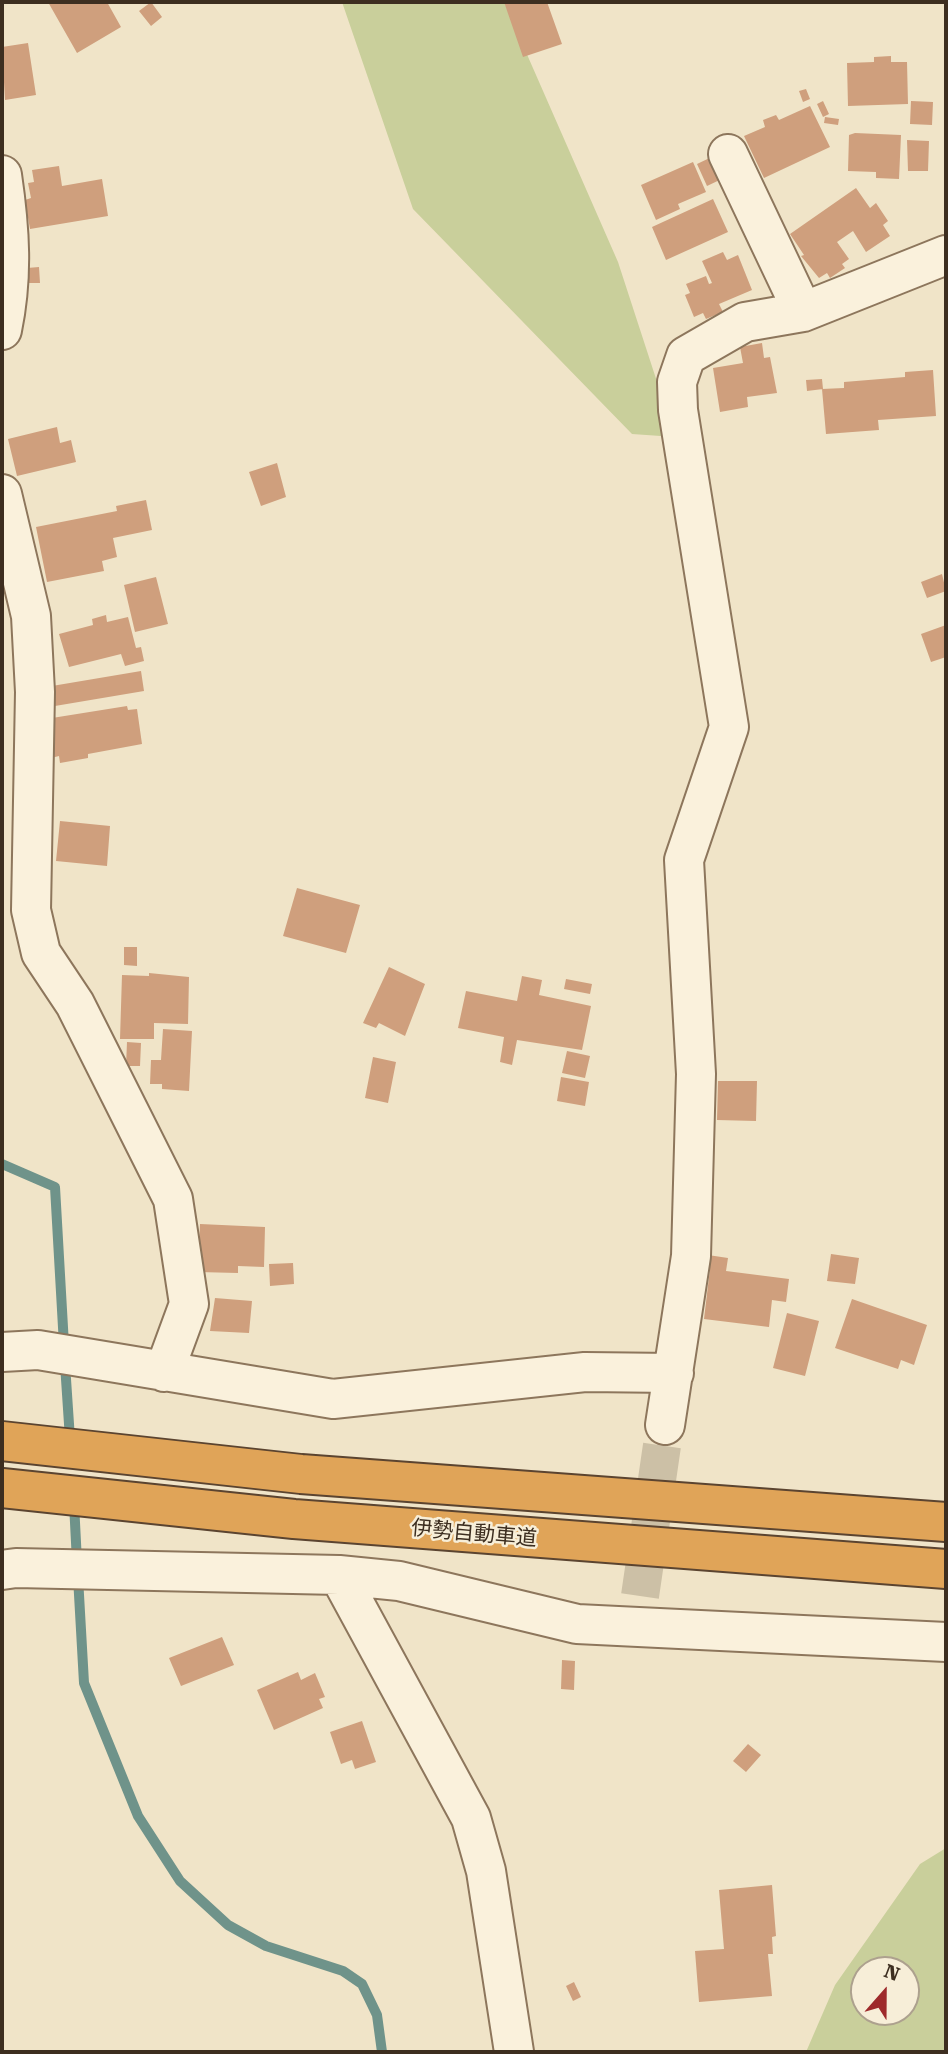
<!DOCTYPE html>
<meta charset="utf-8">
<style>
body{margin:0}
#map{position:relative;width:948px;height:2054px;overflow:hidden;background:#f0e4c8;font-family:"Roboto Serif",serif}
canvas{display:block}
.frame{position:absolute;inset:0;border:4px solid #3d2e20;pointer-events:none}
.north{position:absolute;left:850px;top:1956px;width:70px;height:70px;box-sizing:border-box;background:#f7eed8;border:2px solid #ada18e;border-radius:50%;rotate:21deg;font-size:19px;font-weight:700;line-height:28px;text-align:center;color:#3d2e20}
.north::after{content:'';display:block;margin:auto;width:24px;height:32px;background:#9e2a2b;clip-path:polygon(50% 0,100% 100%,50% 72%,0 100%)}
</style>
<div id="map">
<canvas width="948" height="2054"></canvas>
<div class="frame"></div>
<div class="north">N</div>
</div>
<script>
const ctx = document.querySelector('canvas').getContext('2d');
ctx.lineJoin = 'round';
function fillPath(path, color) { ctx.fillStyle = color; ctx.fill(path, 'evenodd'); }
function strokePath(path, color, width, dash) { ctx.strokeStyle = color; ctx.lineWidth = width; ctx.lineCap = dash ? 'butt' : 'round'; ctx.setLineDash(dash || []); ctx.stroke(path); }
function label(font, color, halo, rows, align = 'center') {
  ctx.font = font + ' "Roboto Serif","Noto Sans JP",serif'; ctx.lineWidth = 5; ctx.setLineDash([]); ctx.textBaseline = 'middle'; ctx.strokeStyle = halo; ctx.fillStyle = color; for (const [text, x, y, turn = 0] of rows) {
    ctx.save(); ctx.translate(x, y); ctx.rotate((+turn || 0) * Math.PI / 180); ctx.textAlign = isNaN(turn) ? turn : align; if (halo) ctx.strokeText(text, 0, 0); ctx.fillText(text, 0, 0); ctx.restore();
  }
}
const green = new Path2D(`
 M342 2H504L618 262 675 437 632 434 413 209Z
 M946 1848V2052H806L835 1985 920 1864ZM864 1970H906V2012H864Z`);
const stream = new Path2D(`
 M2 1164 55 1187 64 1345
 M65 1364 70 1439
 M74 1503 77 1562
 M78 1577 84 1683 138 1816 180 1881 228 1925 266 1946 343 1971 362 1984 377 2015 382 2052`);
const building = new Path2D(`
 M48 2H95L97 4 107 2 121 27 77 53Z
 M151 2 162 17 151 26 139 11Z
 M504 2H547L562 44 523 57Z
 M28 43 36 95 5 100 2 47Z
 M891 56V62H907L908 104 848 106 847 63 874 62V57Z
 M806 89 810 99 803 102 799 91Z
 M823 101 829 114 823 117 817 104Z
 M911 101 933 102 932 125 910 124Z
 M810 106 830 147 764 178 744 136 765 127 763 120 776 115 779 120Z
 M825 117 839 119 838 125 824 123Z
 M855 133 901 135 899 179 876 178V172L848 171 849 135Z
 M907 140 929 141 928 171H908Z
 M718 154 728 176 707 186 697 164Z
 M693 162 706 192 678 204 680 209 656 220 641 185Z
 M59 166 62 186 102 179 108 216 30 229 25 200 31 198 28 183 34 182 32 170Z
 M856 188 870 208 876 203 888 221 883 225 890 236 866 252 853 231 837 242 849 259 842 264 845 268 830 278 827 273 819 278 801 256 804 255 790 234Z
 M713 199 728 232 666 260 652 227Z
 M723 252 727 260 738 255 752 290 719 304 723 312 706 319 703 313 694 317 685 295 690 293 686 284 706 276 709 284 712 283 702 261Z
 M39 267 40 283H27V268Z
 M762 343 764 358 770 357 777 393 747 397 748 407 720 412 713 368 743 363 740 347Z
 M933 370 936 416 878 420 879 430 826 434 822 389 844 388V382L905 377V372Z
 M822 379 823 389 807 391 806 380Z
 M57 427 60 443 71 440 76 462 17 476 8 439Z
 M277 463 286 497 261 506 249 472Z
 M146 500 152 530 113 538 117 557 102 561 104 571 47 582 36 527 117 511 116 506Z
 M942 574 946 591 927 598 921 582Z
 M156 577 168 624 135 632 124 585Z
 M106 615 107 622 128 617 136 648 141 647 144 661 125 666 121 654 69 667 59 634 93 625 92 619Z
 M946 625V657L931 662 921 634Z
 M141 671 144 691 49 707 46 687Z
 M127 706 128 710 137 709 142 744 88 754V758L60 763 59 756 51 758 52 718Z
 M60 821 110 826 107 866 56 861Z
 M297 888 360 905 346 953 283 936Z
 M124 947H137V966L124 965Z
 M389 967 425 984 405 1036 379 1023 376 1028 363 1023Z
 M149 973 189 977 188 1024 154 1023V1039H120L122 975 149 976Z
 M522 976 542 980 539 995 591 1006 582 1050 517 1040 512 1065 500 1062 504 1037 458 1028 466 991 517 1001Z
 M566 979 592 984 590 994 564 989Z
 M163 1029 192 1031 189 1091 162 1089V1084H150L151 1060H161Z
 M127 1042 141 1043 140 1066H126Z
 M567 1051 590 1056 585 1078 562 1073Z
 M373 1057 396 1062 388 1103 365 1098Z
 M561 1077 589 1082 585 1106 557 1101Z
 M718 1081H757L756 1121 717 1120Z
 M200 1224 265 1227 264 1267 238 1266V1273L198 1272Z
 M831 1254 859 1258 855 1284 827 1281Z
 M708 1255 728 1258 726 1271 789 1279 786 1302 772 1300 769 1327 704 1319 710 1269 707 1268Z
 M293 1263 294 1284 270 1286 269 1264Z
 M215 1298 252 1301 249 1333 210 1331Z
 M852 1299 927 1325 914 1365 901 1360 898 1369 835 1348Z
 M787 1313 819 1321 805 1376 773 1368Z
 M222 1637 234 1665 181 1686 169 1658Z
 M562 1660 575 1661 574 1690 561 1689Z
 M298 1672 301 1680 315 1673 325 1697 319 1699 323 1708 274 1730 257 1690Z
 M362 1721 376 1762 355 1769 352 1760 341 1764 330 1732Z
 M748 1744 761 1755 746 1772 733 1761Z
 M772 1885 776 1936 772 1937 773 1954H768L772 1996 699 2002 695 1951 724 1949 719 1890Z
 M574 1982 581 1997 573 2001 566 1986Z`);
const minorTunnel = new Path2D(`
 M640 1596 665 1425`);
const minor = new Path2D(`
 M728 154 803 312
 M2 175C10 229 13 277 2 330
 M2 494 31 616 35 692 31 910 41 953 75 1004 173 1199 189 1304 164 1372
 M2 1352 38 1350 333 1399 585 1372 674 1373
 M665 1425 691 1256 696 1074 684 860 729 727 678 410 677 382 686 356 745 322 803 312 946 255
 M2 1570 16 1568 339 1575 399 1581 577 1624 946 1642
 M339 1575 471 1818 486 1871 514 2052`);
const highway = new Path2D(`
 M2 1441 301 1474 946 1522
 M2 1488 294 1519 946 1569`);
const streetNames = [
 ["伊勢自動車道",474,1534,5]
];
fillPath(green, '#c9cf9b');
strokePath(stream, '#6f938a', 10);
fillPath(building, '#cf9f7d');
strokePath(minorTunnel, '#ccc0a6', 38, [38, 19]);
strokePath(minor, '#8d765c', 42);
strokePath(highway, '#5b4430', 42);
strokePath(minor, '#faf1dc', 38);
strokePath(highway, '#e0a458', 38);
label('21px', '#3d2e20', '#f7eed8', streetNames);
</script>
